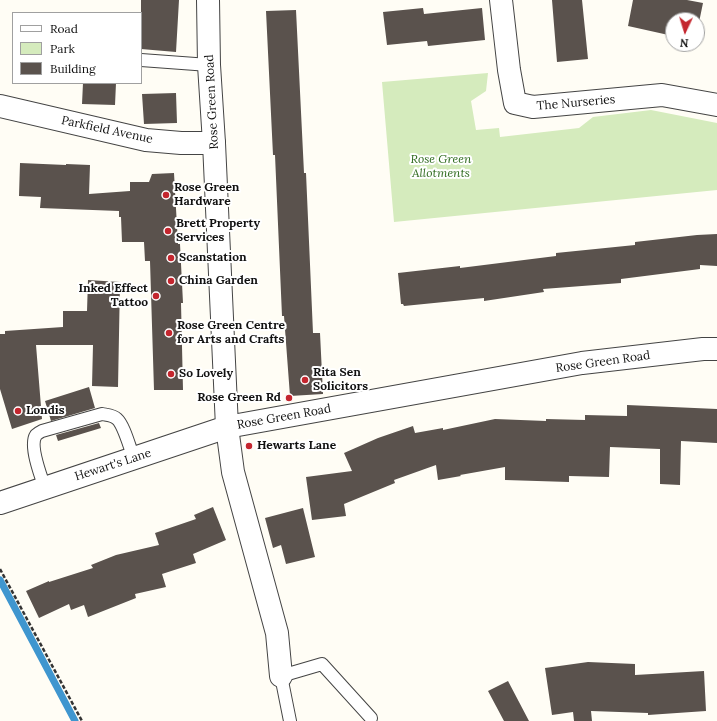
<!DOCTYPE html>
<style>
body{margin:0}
#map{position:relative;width:717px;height:721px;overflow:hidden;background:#fffdf5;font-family:Lora,serif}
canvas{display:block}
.legend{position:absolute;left:12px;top:12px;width:130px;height:72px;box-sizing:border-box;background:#fff;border:1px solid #a0a0a0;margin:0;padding:5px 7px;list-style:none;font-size:12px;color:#111}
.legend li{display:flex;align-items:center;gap:8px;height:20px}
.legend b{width:20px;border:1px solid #a0a0a0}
.north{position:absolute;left:665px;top:12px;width:40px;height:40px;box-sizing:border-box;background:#fff;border:1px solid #a0a0a0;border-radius:50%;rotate:184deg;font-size:11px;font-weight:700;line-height:16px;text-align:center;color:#111}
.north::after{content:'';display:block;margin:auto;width:14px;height:18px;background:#c4262e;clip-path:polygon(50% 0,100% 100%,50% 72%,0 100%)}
</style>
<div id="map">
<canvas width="717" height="721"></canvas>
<ul class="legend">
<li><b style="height:5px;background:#fff"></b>Road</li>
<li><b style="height:11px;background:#d5ebbd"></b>Park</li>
<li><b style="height:11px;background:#5a524d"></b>Building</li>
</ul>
<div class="north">N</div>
</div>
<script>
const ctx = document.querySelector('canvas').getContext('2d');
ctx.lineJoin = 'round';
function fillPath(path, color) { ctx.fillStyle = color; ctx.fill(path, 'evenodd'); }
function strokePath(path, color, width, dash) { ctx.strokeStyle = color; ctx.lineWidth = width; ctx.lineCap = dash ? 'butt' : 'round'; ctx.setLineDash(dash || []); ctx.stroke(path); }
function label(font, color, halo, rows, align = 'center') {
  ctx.font = font + ' Lora,serif'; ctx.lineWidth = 4; ctx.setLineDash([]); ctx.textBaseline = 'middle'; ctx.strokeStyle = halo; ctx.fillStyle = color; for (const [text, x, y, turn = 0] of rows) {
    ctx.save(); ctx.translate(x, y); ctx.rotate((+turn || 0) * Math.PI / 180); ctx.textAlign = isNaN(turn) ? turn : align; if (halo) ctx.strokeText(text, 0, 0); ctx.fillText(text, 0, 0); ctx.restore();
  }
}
const green = new Path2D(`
 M488 73 486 91 471 101 476 130 499 128 500 137 579 128 593 117 651 110 717 123V190L394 222 382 82Z`);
const stream = new Path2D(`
 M0 580 75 721`);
const building = new Path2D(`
 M141 0H179L176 52 141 49Z
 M552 0H582L588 59 557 62Z
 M633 0H687L703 3 697 32V20H673V36L628 26Z
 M423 8 424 14 482 8 485 40 428 46 427 41 387 45 383 12Z
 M296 10 304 173H306L313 333H320L323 394 290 396 284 316H282L275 155H273L266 11Z
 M83 83H116L115 105 82 104Z
 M176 93 177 123 144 124 142 94Z
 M20 163 66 165V164L90 165 89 194 130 191V182H149L152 174 174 173 178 244H180L183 303H181L183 390H154L150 261H145L144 242H122L121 217H119V211L40 208 41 197 19 196Z
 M717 234V266L700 265V269L621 279V283L543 289 544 292 484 301V298L404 306 403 304H401L398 273 460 266V268L556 256V253L635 245V242L697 235Z
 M88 280 120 282 118 387 92 386 93 345H36L42 419 12 429 0 389V334H5V331L63 327V311H87Z
 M89 387 95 408 51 421 45 401Z
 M627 405 717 409V443L681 441 680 485 660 484V449L610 447 609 477 569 476V482L505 480V467L460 475 461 476 438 480 436 465 394 480 395 483 344 504 346 516 312 520 306 477 352 471 344 453 378 438 413 426 415 433 443 428V430L495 419 546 421V419L585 420V415L627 416Z
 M99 423 101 428 58 441 56 435Z
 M213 507 226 540 193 554 196 563 162 574 166 587 135 594 136 598 88 617 84 605 71 610 69 604 39 618 26 591 49 581V582L93 568 91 565 116 555 159 545 155 533 196 519 194 515Z
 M303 508 315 557 286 564 281 545 273 548 265 518Z
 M588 662 635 664V675L704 671 706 711 648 715V713L591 711 592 721H574L573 712 552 715 545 668Z
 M508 681 529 721H504L488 691Z`);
const path = new Path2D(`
 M0 569 82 721`);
const service = new Path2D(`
 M141 60 209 65
 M45 488C41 477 29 445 36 435 38 433 40 432 42 431L102 414C107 415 113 415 117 419 124 425 130 449 134 458
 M290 721 281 676 322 664 371 718`);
const minor = new Path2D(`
 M501 0 509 70 515 103 533 107 662 95 717 105
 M0 106 146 140 181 143H214
 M227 427 233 472 277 633 281 676`);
const tertiary = new Path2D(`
 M208 0 209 65 214 143 227 427
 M0 503 227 427 582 363 703 349H717`);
const markers = [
 [166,195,4,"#c4262e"],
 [168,231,4,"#c4262e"],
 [171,258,4,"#c4262e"],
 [171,281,4,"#c4262e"],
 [156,296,4,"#c4262e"],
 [169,333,4,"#c4262e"],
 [171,374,4,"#c4262e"],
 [305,380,4,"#c4262e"],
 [289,398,4,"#c4262e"],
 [18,411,4,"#c4262e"],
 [249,446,4,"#c4262e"]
];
const streetNames = [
 ["Rose Green Road",212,102,-93],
 ["The Nurseries",576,103,-5],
 ["Parkfield Avenue",107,130,12],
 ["Rose Green Road",603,362,-8],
 ["Rose Green Road",284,417,-10],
 ["Hewart's Lane",113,465,-18]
];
const parkNames = [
 ["Rose Green",441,160],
 ["Allotments",441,174]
];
const poiNames = [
 ["Rose Green",174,188],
 ["Hardware",174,202],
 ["Brett Property",176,224],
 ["Services",176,238],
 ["Scanstation",179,258],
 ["China Garden",179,281],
 ["Inked Effect",148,289,"right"],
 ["Tattoo",148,303,"right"],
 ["Rose Green Centre",177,326],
 ["for Arts and Crafts",177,340],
 ["Rita Sen",313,373],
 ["Solicitors",313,387],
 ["So Lovely",179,374],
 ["Rose Green Rd",281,398,"right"],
 ["Londis",26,411],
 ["Hewarts Lane",257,446]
];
fillPath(green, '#d5ebbd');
strokePath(stream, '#3f96cf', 7);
fillPath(building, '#5a524d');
strokePath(service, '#444', 14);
strokePath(minor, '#444', 24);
strokePath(tertiary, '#444', 24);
strokePath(path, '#333', 2.5, [4, 2]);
strokePath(service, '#fff', 12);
strokePath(minor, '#fff', 22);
strokePath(tertiary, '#fff', 22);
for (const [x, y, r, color] of markers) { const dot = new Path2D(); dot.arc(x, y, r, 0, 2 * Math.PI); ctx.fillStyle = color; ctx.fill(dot); strokePath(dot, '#fff', 1.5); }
label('12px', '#111', '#fff', streetNames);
label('italic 12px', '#2f6b1f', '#fff', parkNames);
label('bold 12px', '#111', '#fff', poiNames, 'left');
</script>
